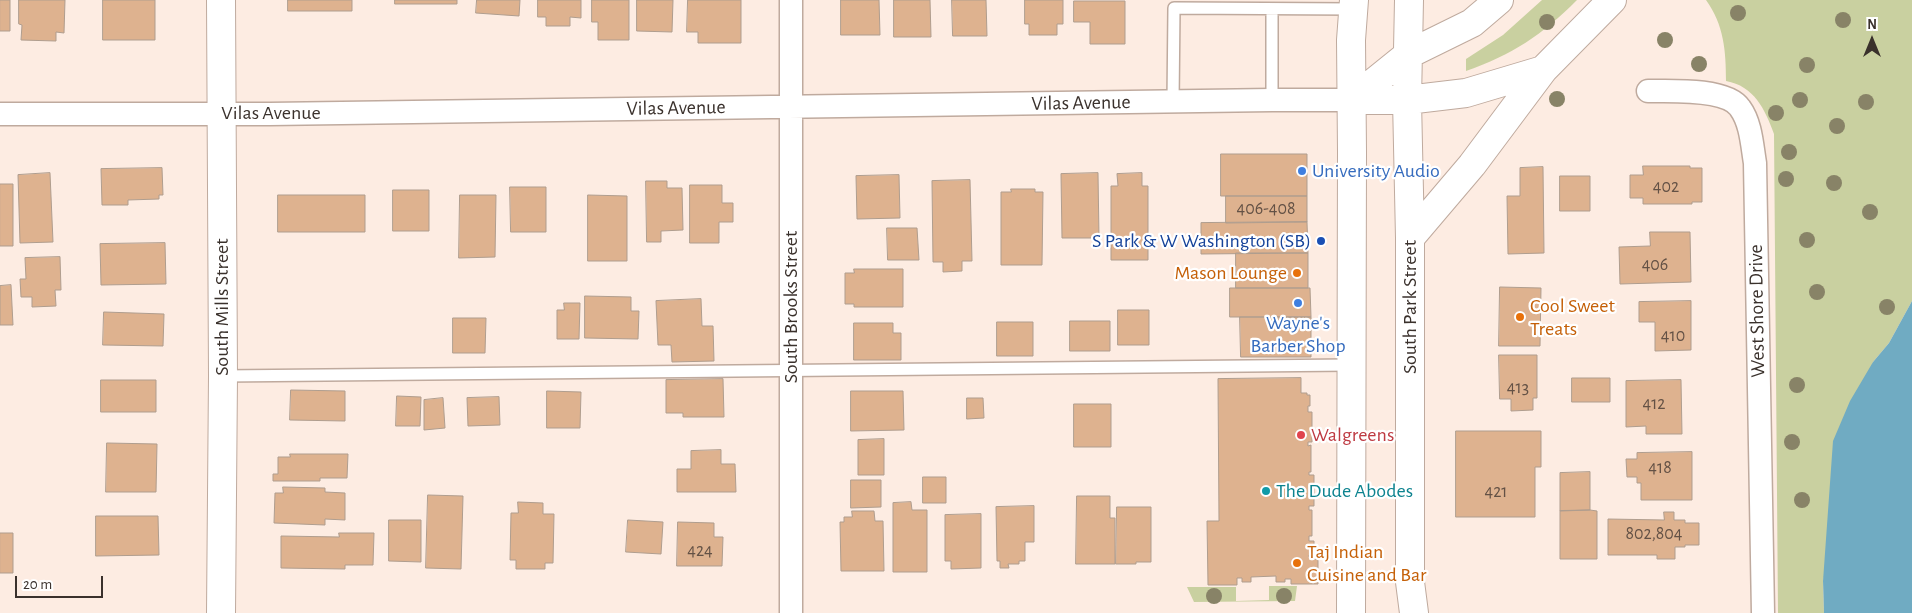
<!DOCTYPE html>
<style>
body{margin:0}
#map{position:relative;width:1912px;height:613px;overflow:hidden;background:#fdece2;font-family:"Alegreya Sans",sans-serif}
canvas{display:block}
.north{position:absolute;left:1847px;top:15px;width:50px;height:50px;-webkit-text-stroke:4px #fff;paint-order:stroke;rotate:0deg;font-size:14px;font-weight:700;line-height:20px;text-align:center;color:#3a312c}
.north::after{content:'';display:block;margin:auto;width:18px;height:22px;background:#3a312c;clip-path:polygon(50% 0,100% 100%,50% 72%,0 100%)}
.scale{position:absolute;left:15px;top:576px;width:88px;height:22px;box-sizing:border-box;border:2px solid #3a312c;border-top:0;padding-left:6px;font-size:15px;line-height:18px;white-space:nowrap;color:#3a312c;-webkit-text-stroke:4px #fff;paint-order:stroke}
</style>
<div id="map">
<canvas width="1912" height="613"></canvas>
<div class="north">N</div>
<div class="scale">20 m</div>
</div>
<script>
const ctx = document.querySelector('canvas').getContext('2d');
ctx.lineJoin = 'round';
function fillPath(path, color) { ctx.fillStyle = color; ctx.fill(path, 'evenodd'); }
function strokePath(path, color, width, dash) { ctx.strokeStyle = color; ctx.lineWidth = width; ctx.lineCap = dash ? 'butt' : 'round'; ctx.setLineDash(dash || []); ctx.stroke(path); }
function label(font, color, halo, rows, align = 'center') {
  ctx.font = font + ' "Alegreya Sans",sans-serif'; ctx.lineWidth = 4.5; ctx.setLineDash([]); ctx.textBaseline = 'middle'; ctx.strokeStyle = halo; ctx.fillStyle = color; for (const [text, x, y, turn = 0] of rows) {
    ctx.save(); ctx.translate(x, y); ctx.rotate((+turn || 0) * Math.PI / 180); ctx.textAlign = isNaN(turn) ? turn : align; if (halo) ctx.strokeText(text, 0, 0); ctx.fillText(text, 0, 0); ctx.restore();
  }
}
const green = new Path2D(`
 M1542 0H1577C1542 35 1512 55 1466 71V59L1503 35Z
 M1706 0H1912V301L1889 343 1873 362 1823 581 1824 613H1778L1774 134C1765 109 1754 86 1726 81 1726 51 1724 25 1706 0Z
 M1269 586H1297L1295 601 1194 602 1187 587H1236V601L1269 600Z`);
const water = new Path2D(`
 M1912 301V613H1824L1823 581 1833 441 1850 401 1873 362 1889 343Z`);
const building = new Path2D(`
 M0 0H10V31H0Z
 M19 0H65L64 33 56 32V41L21 40 22 25 19 24Z
 M103 0H155V40H103Z
 M288 0H352V11H288Z
 M395 0H457V4H395Z
 M477 0H520L519 16 476 13Z
 M538 0H581V18L570 17V26H546V17H538Z
 M592 0H629V40H598V22H592Z
 M637 0H673L672 32 637 31Z
 M688 0H741V43H698V32H687Z
 M841 0H879L880 35H841Z
 M894 0H930L931 37H894Z
 M952 0H986L987 36H953Z
 M1025 0H1063V24H1057V35H1029V24H1025Z
 M1074 1H1125V44H1090V22H1074Z
 M1221 154H1307V196H1221Z
 M1643 166H1690V168H1702V202H1692V204H1643V198H1630V175H1643Z
 M1543 167 1544 253 1508 254 1507 196H1520V168Z
 M162 168 163 195H159V199L128 200V205H102L101 169Z
 M50 173 53 242 20 243 18 175Z
 M1098 173 1099 238H1062L1061 174Z
 M1142 173V186H1148V260H1111V186H1118L1117 174Z
 M899 175 900 218 857 219 856 176Z
 M1560 176H1590V211H1560Z
 M970 180 972 261H962V271L943 272V262H933L932 181Z
 M646 181H667V188H682L683 230 661 231V242H647Z
 M0 184H13V246H0Z
 M690 185H722V203H733V222H719V243H690Z
 M510 187H546V232H511Z
 M1011 189H1035V192H1043L1042 265H1001V192H1011Z
 M393 190H429V231H393Z
 M278 195H365V232H278Z
 M460 195H496L495 257 459 258Z
 M588 195 627 196V261H588Z
 M1226 196H1307V222L1226 223Z
 M1307 222 1308 253 1201 254V223Z
 M887 228H917L919 260H888Z
 M1650 232H1690L1691 282 1620 284 1619 247 1650 246Z
 M165 243 166 284 101 285 100 244Z
 M1236 253H1308V288H1236Z
 M60 257 61 290H55L56 306 32 307V297H21L20 279H26L25 258Z
 M854 269H903V307H854V304H845V273H854Z
 M11 285 13 325H0V286Z
 M1500 287 1541 288 1540 346H1499Z
 M1230 288H1310L1311 317H1230Z
 M585 296 631 297V311H639L638 339 585 338Z
 M701 299 702 326H713L714 361 672 362 671 345H658L656 301Z
 M1691 301V350L1655 351V322H1639V302Z
 M564 303H580L579 339H557V310H564Z
 M1118 310H1149V345H1118Z
 M104 312 164 314 163 346 103 345Z
 M1240 317H1311V357H1241Z
 M453 318H486L485 353H453Z
 M1070 321H1110V351H1070Z
 M997 322H1033V356H997Z
 M854 323H893V333H901V360H854Z
 M1499 355H1537V398H1533V410L1511 411V399H1500Z
 M1301 378V393H1307V395H1310V406H1308V412H1312V442H1308V446L1311 445V472H1309V475H1314V506H1309V510H1312V536H1309V541H1314V555H1309V557H1312V559H1318V584H1291V579H1285V582H1276V576L1251 577V582H1242V578H1237V585H1208L1207 521H1219L1218 379Z
 M1572 378H1610V402H1572Z
 M723 379 724 417H683V413H666V380Z
 M101 380H156V412H101Z
 M1681 380 1682 434H1646V426L1626 427V381Z
 M291 390 345 391V421L290 420Z
 M547 391 581 392 580 428H547Z
 M851 391H903L904 430 851 431Z
 M397 396 421 397 420 426H396Z
 M499 397 500 425 468 426 467 398Z
 M443 398 445 428 424 430V400Z
 M967 398H983L984 418 967 419Z
 M1074 404H1111V447H1074Z
 M1456 431H1541V467H1535V517H1456Z
 M884 439V475H858V440Z
 M107 443 157 444 156 492H106Z
 M721 450V464H735L736 492H677V469H691V451Z
 M1692 452V500H1641V483H1637V477H1627L1626 459H1637V453Z
 M290 454H348L347 478H320V481H273V474H278V457H290Z
 M1590 472V510L1560 511V473Z
 M923 477H946V503H923Z
 M851 480H881V507L851 508Z
 M283 487 325 488V492L345 493V520L325 519V525L274 523 275 493H283Z
 M428 495 463 496 461 569 426 568Z
 M1077 496H1110V518H1115V564H1076Z
 M518 502 543 503V514H554L553 563H545V569H516V560H510L511 513H518Z
 M911 502 912 510H927V572H893V503Z
 M1034 506V542H1025V561H1019V564H1008L1009 568H1000V561H997L996 507Z
 M1117 507H1151V562H1136V564H1116Z
 M1590 510 1597 511V559H1560V511Z
 M852 511H874L875 521H883L884 571H841L840 522H844V517H852Z
 M1664 512H1674V520H1685V523H1699V545H1685V547H1675V559H1657V555H1608V519L1664 520Z
 M981 514V568L951 569V561H945V515Z
 M96 516H158L159 555 96 556Z
 M389 520H421V562L389 561Z
 M628 520 663 522 661 554 626 552Z
 M678 522 714 523V537H723L722 566H677Z
 M0 533H13V573H0Z
 M339 533H374L373 565H345V569L281 568V536L339 537Z`);
const service = new Path2D(`
 M1272 9V100
 M1173 102 1174 8 1354 9
 M223 376 1350 365`);
const minor = new Path2D(`
 M1648 91C1670 91 1727 88 1740 108 1751 123 1752 145 1755 163L1763 613
 M0 114H270L1272 100H1352
 M791 613V0`);
const tertiary = new Path2D(`
 M221 613 223 376 221 0`);
const primary = new Path2D(`
 M1409 0 1407 100 1410 238V582L1414 613
 M1352 100H1407L1466 93 1543 70
 M1352 100 1409 54 1472 23 1499 0
 M1410 238 1472 165 1543 70 1612 0
 M1351 613 1352 152 1351 40 1354 0`);
const trees = [
 [1738,13],
 [1843,20],
 [1547,22],
 [1665,40],
 [1699,64],
 [1807,65],
 [1557,99],
 [1800,100],
 [1866,102],
 [1776,113],
 [1837,126],
 [1789,152],
 [1786,179],
 [1834,183],
 [1870,212],
 [1807,240],
 [1817,292],
 [1887,307],
 [1797,385],
 [1792,442],
 [1802,500],
 [1214,596],
 [1284,596]
];
const markers = [
 [1302,171,5,"#3f7fe0"],
 [1321,241,5,"#1a4fb4"],
 [1297,273,5,"#e8710a"],
 [1298,303,5,"#3f7fe0"],
 [1520,317,5,"#e8710a"],
 [1301,435,5,"#e0444e"],
 [1266,491,5,"#0f9aa8"],
 [1297,563,5,"#e8710a"]
];
const numberNames = [
 ["402",1666,187],
 ["406-408",1266,209],
 ["406",1655,265],
 ["410",1673,336],
 ["413",1518,388],
 ["412",1654,404],
 ["418",1660,468],
 ["421",1496,492],
 ["802,804",1654,534],
 ["424",700,551]
];
const streetNames = [
 ["Vilas Avenue",1081,103,-1],
 ["Vilas Avenue",676,108,-1],
 ["Vilas Avenue",271,113],
 ["South Mills Street",222,307,-90],
 ["South Brooks Street",791,307,-90],
 ["South Park Street",1410,307,-90],
 ["West Shore Drive",1757,311,-91]
];
const shopNames = [
 ["University Audio",1312,171],
 ["Wayne's",1298,323,"center"],
 ["Barber Shop",1298,346,"center"]
];
const transitNames = [
 ["S Park & W Washington (SB)",1311,241]
];
const foodNames = [
 ["Mason Lounge",1287,273,"right"],
 ["Cool Sweet",1530,306],
 ["Treats",1530,329],
 ["Taj Indian",1307,552],
 ["Cuisine and Bar",1307,575]
];
const healthNames = [
 ["Walgreens",1311,435]
];
const cultureNames = [
 ["The Dude Abodes",1276,491]
];
fillPath(green, '#c9d0a0');
fillPath(water, '#70abc2');
fillPath(building, '#deb28f');
strokePath(building, '#af9d8e', 1);
strokePath(service, '#bfaa9e', 14);
strokePath(minor, '#bfaa9e', 25);
strokePath(tertiary, '#bfaa9e', 30);
strokePath(primary, '#bfaa9e', 30);
strokePath(service, '#fff', 11);
strokePath(minor, '#fff', 22);
strokePath(tertiary, '#fff', 28);
strokePath(primary, '#fff', 28);
ctx.fillStyle = '#888367';
for (const [x, y] of trees) { ctx.beginPath(); ctx.arc(x, y, 8, 0, 2 * Math.PI); ctx.fill(); }
for (const [x, y, r, color] of markers) { const dot = new Path2D(); dot.arc(x, y, r, 0, 2 * Math.PI); ctx.fillStyle = color; ctx.fill(dot); strokePath(dot, '#fff', 2); }
label('18px', '#635145', null, numberNames);
label('20px', '#3a312c', '#fff', streetNames);
label('20px', '#366cbe', '#fff', shopNames, 'left');
label('20px', '#164399', '#fff', transitNames, 'right');
label('20px', '#c56008', '#fff', foodNames, 'left');
label('20px', '#be3a42', '#fff', healthNames, 'left');
label('20px', '#0d838f', '#fff', cultureNames, 'left');
</script>
